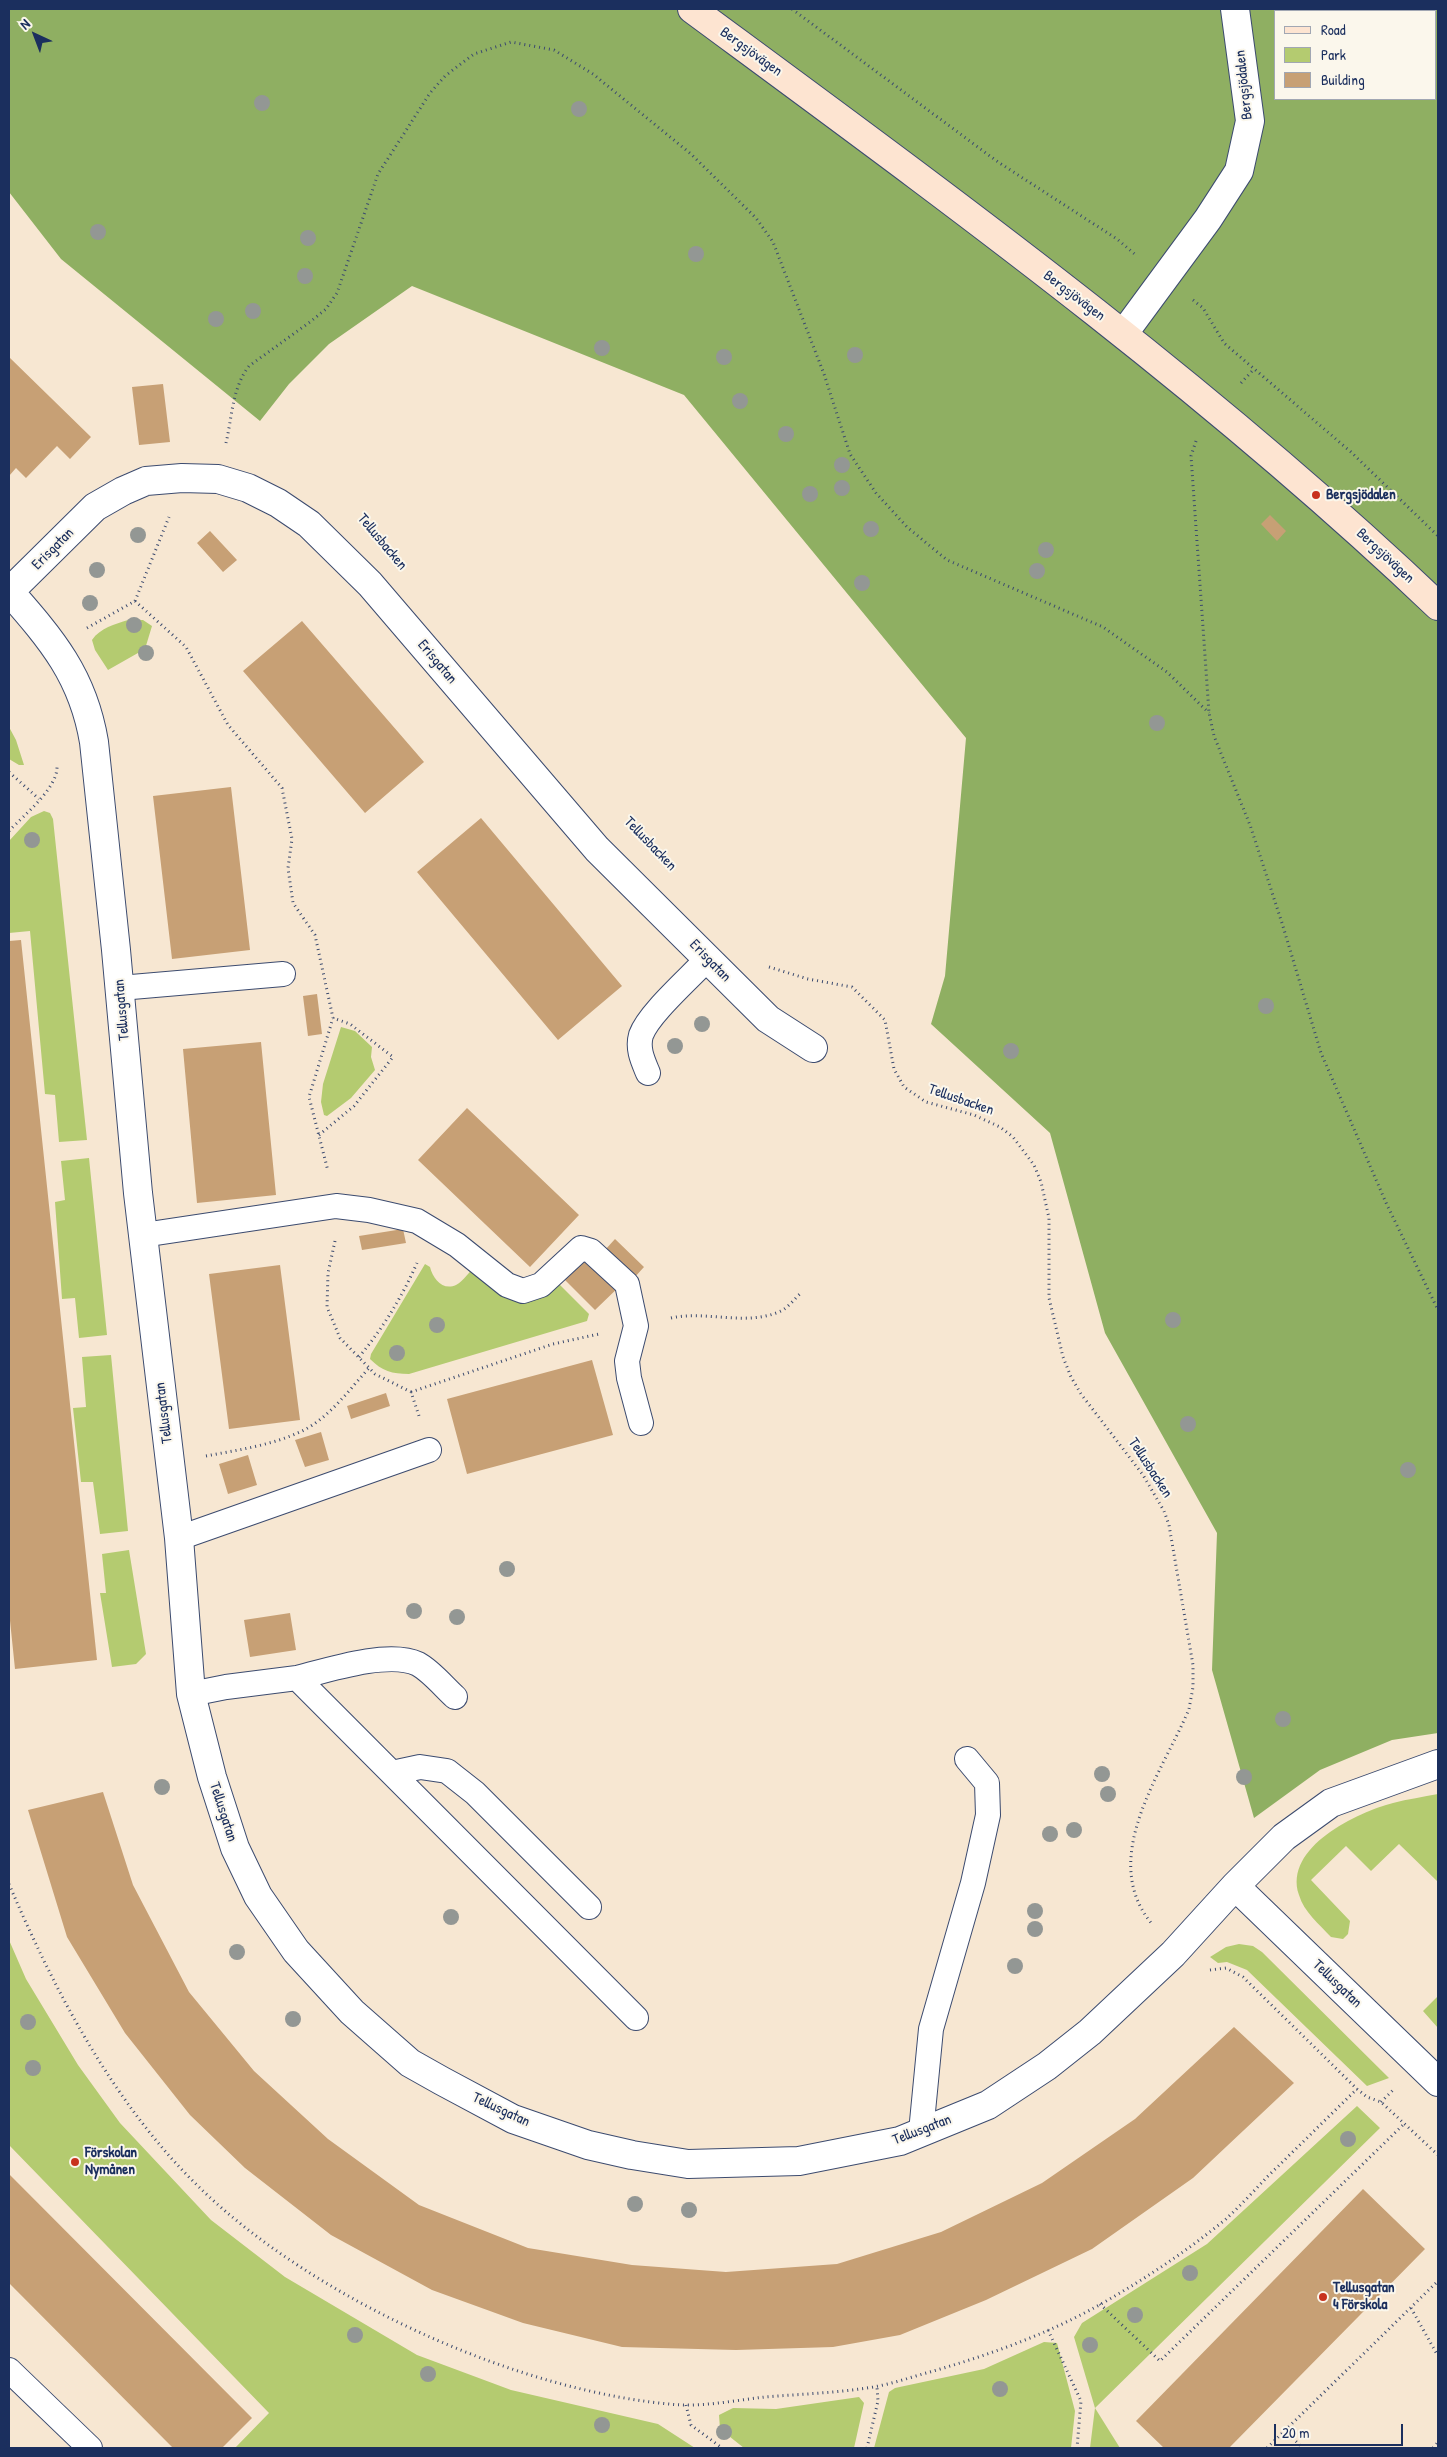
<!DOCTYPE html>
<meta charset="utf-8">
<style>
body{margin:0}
#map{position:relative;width:1447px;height:2457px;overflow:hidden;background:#f7e7d2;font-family:"Patrick Hand",sans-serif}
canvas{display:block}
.frame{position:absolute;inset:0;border:10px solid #1b2f5e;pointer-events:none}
.legend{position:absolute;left:1274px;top:10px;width:162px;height:90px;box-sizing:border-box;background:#fbf7ec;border:1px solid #a1a7b3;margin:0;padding:6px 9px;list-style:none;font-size:15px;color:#1b2f5e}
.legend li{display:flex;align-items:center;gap:10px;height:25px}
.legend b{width:25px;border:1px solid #a1a7b3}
.north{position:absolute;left:10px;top:10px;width:50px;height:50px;-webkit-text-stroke:4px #fbf7ec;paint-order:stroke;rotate:317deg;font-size:14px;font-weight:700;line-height:20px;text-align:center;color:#1b2f5e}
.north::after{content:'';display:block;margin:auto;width:18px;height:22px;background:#1b2f5e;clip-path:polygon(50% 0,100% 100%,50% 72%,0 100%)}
.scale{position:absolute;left:1274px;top:2424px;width:129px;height:22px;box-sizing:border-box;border:2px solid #1b2f5e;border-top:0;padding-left:6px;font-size:15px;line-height:18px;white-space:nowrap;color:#1b2f5e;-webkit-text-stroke:4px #fbf7ec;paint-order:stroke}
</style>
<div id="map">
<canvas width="1447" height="2457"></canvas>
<div class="frame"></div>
<ul class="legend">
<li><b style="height:6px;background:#fde4d1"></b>Road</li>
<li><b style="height:14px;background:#b4cb70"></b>Park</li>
<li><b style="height:14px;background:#c7a075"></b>Building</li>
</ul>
<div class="north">N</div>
<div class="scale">20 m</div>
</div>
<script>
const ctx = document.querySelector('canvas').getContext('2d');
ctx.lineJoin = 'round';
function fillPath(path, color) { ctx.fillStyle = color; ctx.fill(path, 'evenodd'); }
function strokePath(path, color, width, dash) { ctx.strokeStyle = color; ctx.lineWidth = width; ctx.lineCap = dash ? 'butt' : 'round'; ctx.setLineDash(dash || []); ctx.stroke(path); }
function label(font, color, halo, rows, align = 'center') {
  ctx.font = font + ' "Patrick Hand",sans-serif'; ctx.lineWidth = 4; ctx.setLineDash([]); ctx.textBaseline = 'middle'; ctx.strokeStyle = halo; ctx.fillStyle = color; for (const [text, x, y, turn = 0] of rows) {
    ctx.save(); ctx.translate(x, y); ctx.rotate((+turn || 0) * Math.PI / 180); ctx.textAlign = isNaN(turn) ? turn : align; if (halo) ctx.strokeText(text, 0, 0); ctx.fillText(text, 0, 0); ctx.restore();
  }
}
const green = new Path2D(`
 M128 620H143L152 626 145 649 108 670 95 650 92 640C100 628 115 624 128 620Z
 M9 727 16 740 24 765H19L9 759Z
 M44 811 50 813 53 819 87 1140 59 1142 55 1095 45 1094 30 931 9 933V841L31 817Z
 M341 1027 355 1031 372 1047 371 1057 375 1070 351 1098 327 1116 324 1115 321 1102 323 1084Z
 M89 1158 107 1335 79 1338 75 1298 62 1299 55 1202 65 1200 61 1161Z
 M425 1264 430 1267C433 1279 443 1291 456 1285 464 1281 469 1271 477 1265L499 1286 557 1282 589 1314 587 1321 409 1374C392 1374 382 1371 370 1359L371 1354Z
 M111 1355 128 1531 100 1534 93 1482H81L73 1408 86 1407 82 1357Z
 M129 1550 146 1654 136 1664 112 1667 100 1593H106L102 1554Z
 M1438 1794V1882L1399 1844 1371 1871 1346 1846 1311 1880 1350 1921 1348 1934 1343 1939 1331 1937C1319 1924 1304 1912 1299 1895 1283 1847 1358 1812 1393 1803 1408 1799 1423 1797 1438 1794Z
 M9 1940 26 1979 78 2065 120 2123 211 2220 285 2277 417 2355 511 2390 658 2424 695 2448H235L269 2413 9 2145Z
 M1239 1944 1253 1946 1262 1952 1389 2078 1367 2086 1247 1970 1227 1962 1218 1963 1210 1957 1226 1947Z
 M1438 1996V2028L1423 2011Z
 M1357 2106 1380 2128 1095 2408 1120 2448H1090L1095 2408 1074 2337 1082 2323 1207 2244Z
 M1044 2342 1057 2343 1075 2411 1071 2448H874L889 2392 895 2388 984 2369Z
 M859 2397 864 2403 854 2448H744L720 2429 719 2415 733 2408 776 2409Z`);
const forest = new Path2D(`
 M9 9H1438V1733L1392 1740 1320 1770 1254 1818 1212 1670 1217 1533 1105 1333 1050 1133 931 1024 945 976 966 738 684 395 412 286 329 344 289 384 260 421 61 259 9 192ZM1276 11H1436V99H1276Z`);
const building = new Path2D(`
 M9 357 91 437 70 459 57 446 26 478 16 468 9 476Z
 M163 384 170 442 139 445 132 387Z
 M1270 515 1286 531 1277 541 1261 524Z
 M210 531 237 560 223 572 197 543Z
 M302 621 424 762 365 813 243 671Z
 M231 787 250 950 172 959 153 796Z
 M481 818 622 986 558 1040 417 872Z
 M21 940 97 1660 15 1669 9 1611V941Z
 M317 994 322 1034 308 1036 303 996Z
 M261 1042 276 1195 197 1203 183 1049Z
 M467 1108 579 1215 530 1267 418 1160Z
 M403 1229 406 1243 362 1250 359 1236Z
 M615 1239 644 1267 634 1278 605 1250Z
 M590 1251 623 1283 595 1310 563 1278Z
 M280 1265 300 1420 229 1429 209 1274Z
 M592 1360 613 1435 467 1474 447 1399Z
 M386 1393 390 1406 351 1419 347 1406Z
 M321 1432 329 1460 305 1467 295 1440Z
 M248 1455 257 1485 228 1494 219 1464Z
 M290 1613 296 1650 250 1657 244 1620Z
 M103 1792 133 1885 189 1992 254 2071 328 2139 419 2205 528 2248 632 2265 726 2272 837 2264 941 2232 1042 2183 1135 2119 1234 2027 1294 2083 1193 2178 1092 2249 986 2300 900 2335 833 2347 736 2350 622 2347 523 2323 432 2290 331 2235 245 2168 190 2115 125 2033 67 1937 28 1810Z
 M9 2174 252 2418 222 2448H173L9 2283Z
 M1363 2189 1425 2249 1229 2448H1164L1136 2421Z`);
const path = new Path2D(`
 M792 9 998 162 1117 239 1137 256
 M1193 300 1203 308 1224 343 1351 452 1438 536
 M1241 383 1254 369
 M1196 441 1191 456 1209 713 1214 736 1250 825 1282 923 1321 1053 1387 1205 1438 1310
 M226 443C232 418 232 388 249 366L310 322 326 309 337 293 378 174 430 93 445 76 474 54 511 42 554 50 593 74 691 154 756 218 773 242 824 374 850 454 876 493 907 527 947 560 1103 627 1167 672 1209 713
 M135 601 186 647 228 725 282 788 292 839 288 868 293 903 315 935 333 1018 309 1097 328 1171
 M87 628 135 601 169 517
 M9 772 39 799
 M9 831C24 815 58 788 57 766
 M769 967 808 979 852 987 885 1020 894 1069 904 1087 926 1102 974 1115 1000 1127 1013 1137 1034 1165 1041 1182 1049 1218V1298L1063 1357 1071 1377 1081 1394 1143 1475 1164 1511 1169 1525 1193 1665V1687L1189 1709C1163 1772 1097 1858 1152 1924
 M319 1135 354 1106 393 1057 350 1024 333 1018
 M335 1241 328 1273 327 1307 340 1338 375 1374 411 1392 419 1416
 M671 1318C707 1310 746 1327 781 1311 789 1307 795 1298 801 1293
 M359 1357C383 1328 402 1297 417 1263
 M411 1392 553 1344 599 1334
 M206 1456C238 1450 273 1445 302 1431 329 1418 349 1390 369 1368
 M9 1884C55 1992 115 2106 200 2188 314 2299 521 2394 681 2405 708 2406 738 2400 765 2397 801 2394 837 2393 873 2387 892 2384 911 2377 930 2372 989 2355 1048 2334 1101 2304 1145 2279 1187 2251 1226 2219 1240 2206 1254 2191 1267 2177 1297 2148 1327 2118 1357 2089
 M1210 1970 1226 1968 1243 1977 1357 2089 1367 2097 1381 2102 1438 2155
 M1381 2102 1393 2090
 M1100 2304 1160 2361 1405 2123
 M1411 2308 1438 2356
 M1048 2330 1081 2401 1077 2448
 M686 2405 691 2425 722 2448
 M1285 2431 1303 2448
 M867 2448 878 2401 877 2387
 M1267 2448 1438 2281
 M1433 2448 1438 2442`);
const lane = new Path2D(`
 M120 988 283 974
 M648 1073C643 1061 637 1049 641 1035 649 1013 691 977 708 958
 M143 1235 336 1206 369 1210 417 1221 457 1245 507 1285 523 1291 541 1285 581 1248 591 1251 627 1284 636 1326 627 1361 629 1378 641 1423
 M179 1538 429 1450
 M297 1678C328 1670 389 1650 418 1664 431 1671 444 1687 455 1697
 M191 1694 226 1687 297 1678 636 2018
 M392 1773 420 1767 447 1771 475 1793 589 1907
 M921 2132 931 2029 973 1883 988 1815 987 1783 967 1759
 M9 2370 90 2448`);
const street = new Path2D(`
 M1124 333 1208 219 1239 171 1250 121 1235 9
 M9 591C52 640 83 676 94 742L116 950 138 1193 179 1538 191 1694 212 1777 235 1848 258 1896 296 1951 352 2012 410 2063 442 2081 513 2119 588 2145 632 2155 688 2164 799 2161 900 2141 988 2105 1047 2066 1090 2032 1173 1954 1235 1886
 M9 592 95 507 123 491 146 481 182 478 218 479 248 488 278 503 309 524 370 584 597 849 768 1019 813 1048
 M1438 1764 1331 1803 1284 1837 1235 1886 1438 2082`);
const secondary = new Path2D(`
 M692 9C948 198 1207 386 1438 606`);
const trees = [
 [262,103],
 [579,109],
 [98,232],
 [308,238],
 [696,254],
 [305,276],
 [253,311],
 [216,319],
 [602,348],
 [855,355],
 [724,357],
 [740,401],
 [786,434],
 [842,465],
 [842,488],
 [810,494],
 [871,529],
 [138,535],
 [1046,550],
 [97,570],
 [1037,571],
 [862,583],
 [90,603],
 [134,625],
 [146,653],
 [1157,723],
 [32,840],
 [1266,1006],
 [702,1024],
 [675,1046],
 [1011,1051],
 [1173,1320],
 [437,1325],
 [397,1353],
 [1188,1424],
 [1408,1470],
 [507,1569],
 [414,1611],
 [457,1617],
 [1283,1719],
 [1102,1774],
 [1244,1777],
 [162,1787],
 [1108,1794],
 [1074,1830],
 [1050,1834],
 [1035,1911],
 [451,1917],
 [1035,1929],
 [237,1952],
 [1015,1966],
 [293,2019],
 [28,2022],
 [33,2068],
 [1348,2139],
 [635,2204],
 [689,2210],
 [1190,2273],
 [1135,2315],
 [355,2335],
 [1090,2345],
 [428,2374],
 [1000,2389],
 [602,2425],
 [724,2432]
];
const markers = [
 [1316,495,5,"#c8321e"],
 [75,2162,5,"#c8321e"],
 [1323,2297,5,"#c8321e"]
];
const streetNames = [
 ["Bergsjövägen",751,52,36],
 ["Bergsjödalen",1244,85,-96],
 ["Bergsjövägen",1074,296,37],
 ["Tellusbacken",382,542,50],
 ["Erisgatan",53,549,-45],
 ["Bergsjövägen",1385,556,43],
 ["Erisgatan",437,662,50],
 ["Tellusbacken",650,844,46],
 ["Erisgatan",710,961,46],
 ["Tellusgatan",122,1010,-95],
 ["Tellusbacken",961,1100,19],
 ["Tellusgatan",164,1413,-97],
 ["Tellusbacken",1150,1468,57],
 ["Tellusgatan",223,1812,72],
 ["Tellusgatan",1337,1984,44],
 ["Tellusgatan",501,2110,25],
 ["Tellusgatan",922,2130,-21]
];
const poiNames = [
 ["Bergsjödalen",1326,495],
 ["Förskolan",85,2153],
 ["Nymånen",85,2170],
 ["Tellusgatan",1333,2288],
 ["4 Förskola",1333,2305]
];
fillPath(green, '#b4cb70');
fillPath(forest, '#8faf62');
fillPath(building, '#c7a075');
strokePath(lane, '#3c4b6f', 26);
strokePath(street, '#3c4b6f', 30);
strokePath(secondary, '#3c4b6f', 30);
strokePath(path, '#3c4b6f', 3, [1, 4]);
strokePath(lane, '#fff', 24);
strokePath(street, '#fff', 28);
strokePath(secondary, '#fde4d1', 28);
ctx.fillStyle = '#939794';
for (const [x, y] of trees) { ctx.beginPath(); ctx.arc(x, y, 8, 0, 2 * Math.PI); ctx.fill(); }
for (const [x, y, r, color] of markers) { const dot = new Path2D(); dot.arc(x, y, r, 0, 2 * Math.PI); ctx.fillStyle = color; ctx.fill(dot); strokePath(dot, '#fbf7ec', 2); }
label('15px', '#1b2f5e', '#fbf7ec', streetNames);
label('bold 15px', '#1b2f5e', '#fbf7ec', poiNames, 'left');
</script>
